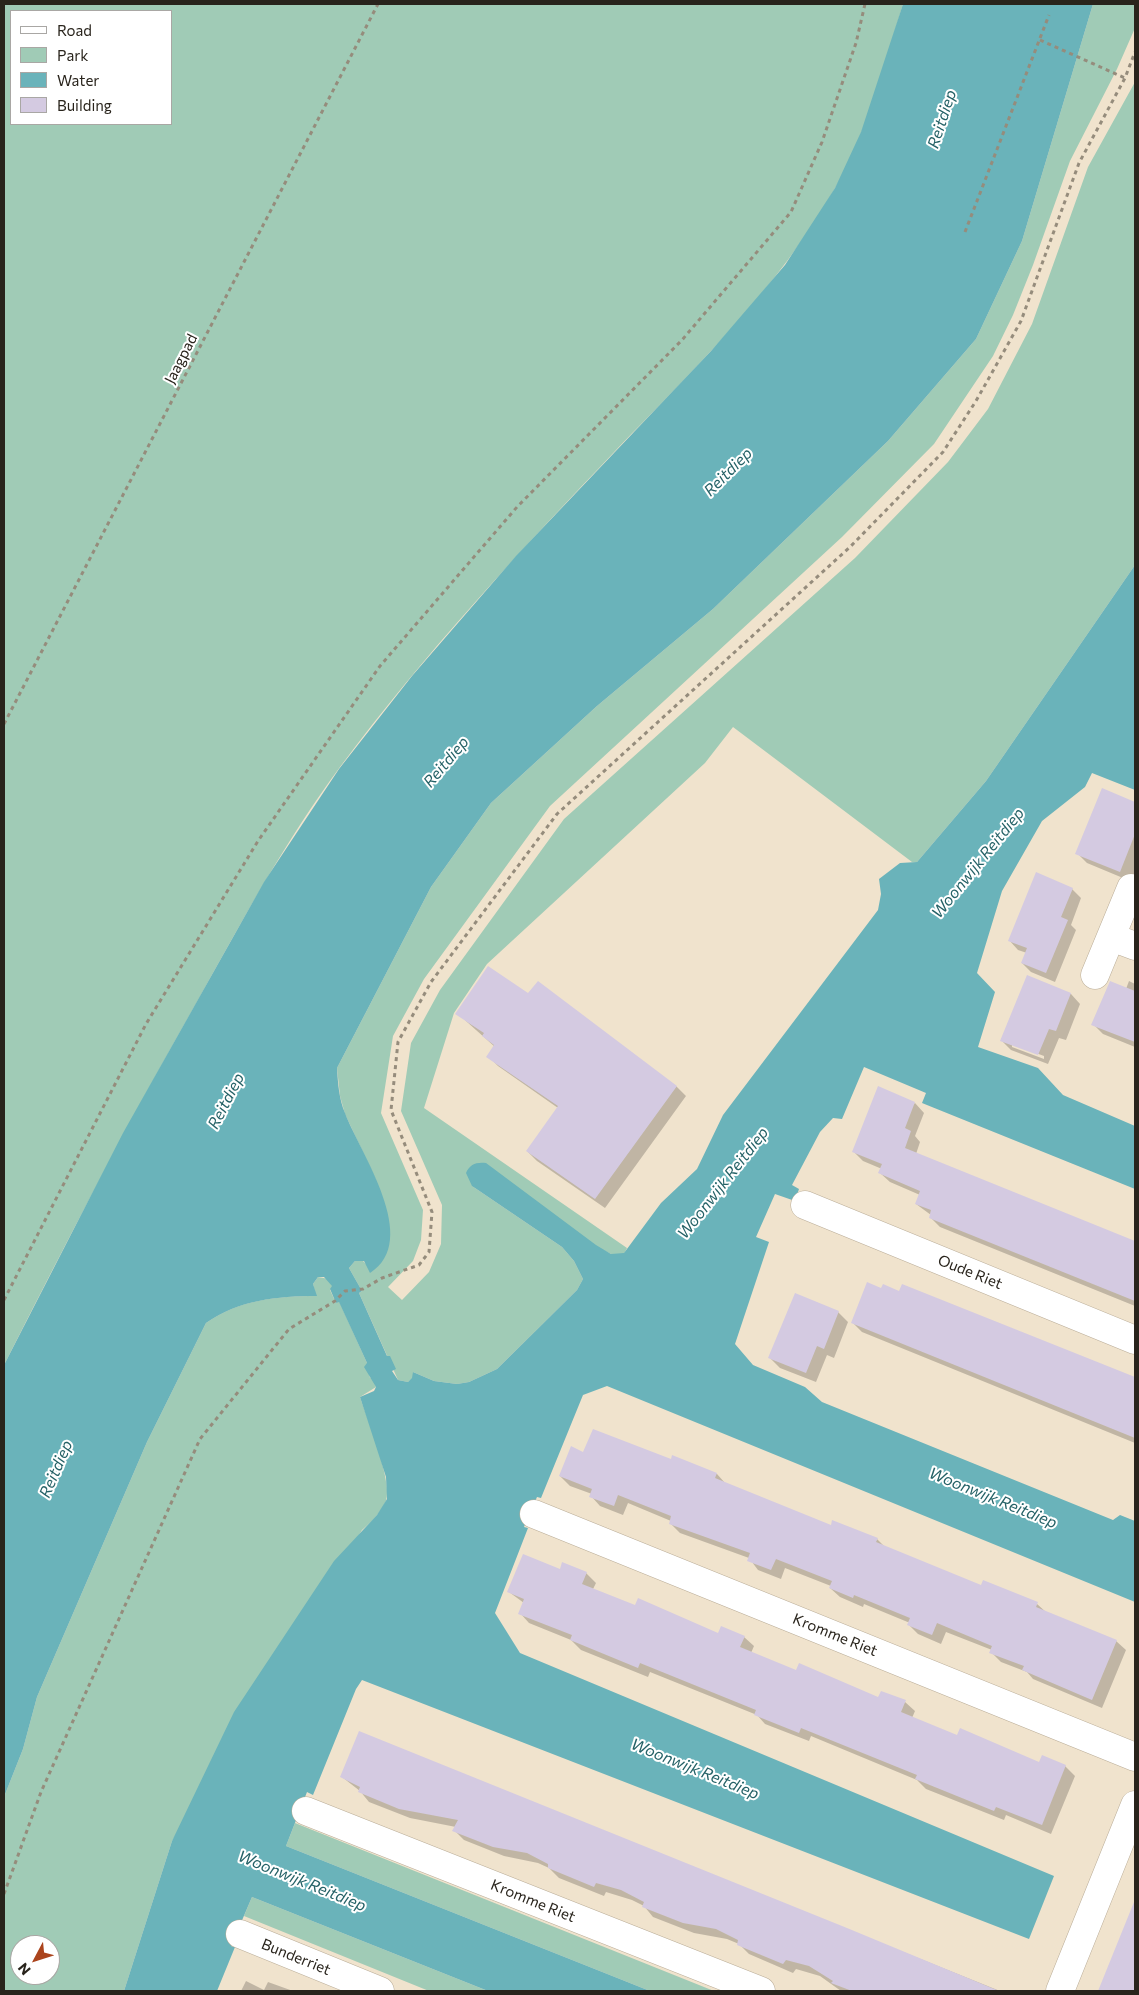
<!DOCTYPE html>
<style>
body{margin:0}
#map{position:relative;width:1139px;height:1995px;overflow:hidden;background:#f0e3cd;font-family:Commissioner,sans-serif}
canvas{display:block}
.frame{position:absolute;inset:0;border:5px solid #29241c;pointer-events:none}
.legend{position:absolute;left:10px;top:10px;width:162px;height:115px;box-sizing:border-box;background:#fff;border:1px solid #a9a7a4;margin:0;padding:6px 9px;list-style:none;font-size:15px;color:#29241c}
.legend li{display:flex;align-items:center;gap:10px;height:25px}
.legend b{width:25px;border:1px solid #a9a7a4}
.north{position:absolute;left:10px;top:1935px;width:50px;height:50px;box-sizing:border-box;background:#fff;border:1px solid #a9a7a4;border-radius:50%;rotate:230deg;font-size:14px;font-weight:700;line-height:20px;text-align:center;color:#29241c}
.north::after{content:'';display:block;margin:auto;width:18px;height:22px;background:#ab441d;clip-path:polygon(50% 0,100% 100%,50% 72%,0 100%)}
</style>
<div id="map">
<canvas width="1139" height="1995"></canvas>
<div class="frame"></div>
<ul class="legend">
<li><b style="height:6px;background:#fff"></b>Road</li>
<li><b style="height:14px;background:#a0cbb6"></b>Park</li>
<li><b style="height:14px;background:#6ab3ba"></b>Water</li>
<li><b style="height:14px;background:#d4cae1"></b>Building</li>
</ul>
<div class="north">N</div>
</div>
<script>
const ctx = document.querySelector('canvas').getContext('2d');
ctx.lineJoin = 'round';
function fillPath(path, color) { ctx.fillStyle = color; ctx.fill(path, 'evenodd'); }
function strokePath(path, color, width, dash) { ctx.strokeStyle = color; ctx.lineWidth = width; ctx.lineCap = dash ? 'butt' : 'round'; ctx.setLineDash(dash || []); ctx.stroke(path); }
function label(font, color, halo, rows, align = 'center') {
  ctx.font = font + ' Commissioner,sans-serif'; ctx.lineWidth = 4; ctx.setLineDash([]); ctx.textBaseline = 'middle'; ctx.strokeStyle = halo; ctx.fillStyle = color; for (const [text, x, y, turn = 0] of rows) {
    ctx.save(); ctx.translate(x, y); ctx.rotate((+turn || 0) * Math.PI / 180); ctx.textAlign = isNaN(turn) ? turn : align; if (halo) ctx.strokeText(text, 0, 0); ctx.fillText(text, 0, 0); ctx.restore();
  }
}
const green = new Path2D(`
 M4 4H903C884 66 867 133 834 190 778 288 695 368 617 449 520 551 424 654 340 767 286 840 242 921 198 1000 130 1120 66 1242 4 1365ZM11 11H171V124H11Z
 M1093 4H1135V28L1117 69 1070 161 1033 265 1013 315 993 356 934 444 842 537 550 806 424 979 393 1036 381 1113 423 1210 421 1240 413 1261 388 1287 402 1300 429 1272 441 1244 442 1205 401 1111 411 1043 440 990 564 819 855 558 948 462 988 409 1032 324 1088 167 1135 82V565L986 781 917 862H912L733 727 705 763 487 964 454 1013 424 1108 627 1248 624 1254H611L472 1186 562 1247 574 1261 583 1279 577 1290 497 1369 469 1382 457 1384 434 1381 413 1372V1378L408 1382 398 1380 359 1293 362 1291 349 1268 355 1261H363L366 1264 376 1180 345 1114 340 1096 337 1068 431 887 491 803 597 706 713 609 888 441 976 339 1022 241Z
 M318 1277 329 1279 333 1286 330 1290 336 1303 339 1301 367 1363 370 1378 372 1377 376 1387 360 1397C367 1418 393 1482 386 1501 381 1513 371 1522 362 1530L172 1841 124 1991H4V1797L23 1749 37 1697 147 1442 206 1323C239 1300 276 1296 316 1296L313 1284ZM20 1945H50V1975H20Z
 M295 1823 714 1991H650L286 1846Z
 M252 1897 488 1991H429L244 1916Z`);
const water = new Path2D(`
 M903 4H1093L1022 241 976 339 888 441 713 609 597 706 491 803 431 887 337 1068C338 1084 339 1099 345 1113 360 1153 422 1240 370 1273L364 1261H355L349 1268 362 1291 359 1293 387 1356H390L396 1369 392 1371 398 1380 408 1382 412 1378 413 1372 434 1381 457 1384 469 1382 497 1369 577 1290 583 1279 574 1261 562 1247 472 1186 466 1173C470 1164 476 1162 486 1163L596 1245 611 1254 624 1253 661 1203 697 1169 723 1115 878 910 881 894 879 879 900 863 917 862 986 781 1135 565V790L1092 773 1085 787 1042 821 1002 891 977 973 995 992 978 1047 1038 1068 1063 1095 1135 1126V1189L922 1103 926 1093 864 1067 842 1119 833 1118 820 1132 792 1185 799 1189 795 1201 775 1194 756 1237 769 1242 735 1344 753 1365 805 1387 822 1402 1113 1520 1120 1515 1135 1521V1602L607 1386 583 1395 541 1498 537 1497 524 1527 528 1528 495 1613 520 1653 1054 1876 1029 1939 362 1680 356 1689 313 1795 307 1792 286 1846 650 1991H488L252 1897 231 1946 235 1947 217 1991H124L172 1841 234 1712 334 1561 377 1515 387 1499 386 1477 360 1397 374 1391 376 1387 364 1367 367 1363 339 1302 336 1303 330 1289 332 1286 324 1277H318L313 1284 317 1296C277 1296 239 1300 206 1323L147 1442 37 1697 23 1749 4 1797V1365L123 1133 264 882 339 769 412 676 516 556 711 351 785 265 835 188 861 132Z`);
const shadow = new Path2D(`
 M1103 790 1135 803V883L1087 863 1077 853Z
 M1072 889 1081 898 1071 925 1076 930 1055 982 1031 972 1022 963 1027 953 1018 950 1009 940Z
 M1027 977 1071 994 1080 1004 1066 1040 1059 1038 1048 1064 1011 1050 1001 1040ZM1012 1044 1044 1056V1059L1012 1047Z
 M1129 981 1135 984V1047L1103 1034 1093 1024 1126 989Z
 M529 995 676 1086 686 1096 605 1208 537 1161 527 1151 558 1108 498 1066 488 1056 495 1047 457 1013Z
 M915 1103 924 1113 915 1136 920 1142 916 1154 1135 1243V1306L940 1227 930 1217 931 1215 916 1204 920 1195 890 1182 880 1173 882 1169 863 1161 853 1151Z
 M903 1285 1135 1379V1443L862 1332 852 1322 882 1290 900 1292Z
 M838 1312 848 1322 834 1358 827 1355 816 1382 780 1368 770 1358Z
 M584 1453 671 1461 673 1457 717 1474 725 1483 831 1526 877 1539 886 1548 982 1587 984 1582 1037 1604 1047 1613 1116 1641 1126 1650 1102 1708 1033 1679 1027 1672 1001 1662 991 1652 992 1650 946 1632 941 1644 918 1634 909 1625 910 1623 864 1604 863 1607 840 1597 830 1588 831 1586 785 1568 781 1579 758 1570 749 1558 680 1533 670 1523 671 1521 628 1503 623 1515 600 1506 591 1496 592 1494 570 1486 560 1476Z
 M560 1571 586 1573 596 1583 593 1589 636 1607 718 1635 744 1637 754 1646 751 1653 797 1672 879 1699 905 1702 915 1711 912 1718 957 1736 1039 1764 1065 1766 1075 1776 1051 1834 1006 1815 1004 1820 926 1789 917 1780 811 1736 809 1741 765 1724 757 1715 650 1672 648 1677 581 1650 571 1640 529 1623 520 1613 524 1603 509 1592Z
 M360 1733 1000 1991H841L820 1976 796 1969 793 1973 749 1954 739 1944 727 1939 694 1933 653 1917 644 1906 632 1900 606 1892 604 1896 559 1878 549 1868 538 1863 504 1856 464 1840 454 1830 456 1827 410 1818 369 1802 360 1791 342 1777Z
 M1135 1902V1991H1099Z
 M246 1981 264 1990 268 1982 293 1991H241Z`);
const building = new Path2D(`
 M1102 788 1135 802V834L1120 872 1075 854Z
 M1036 872 1073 888 1061 917 1068 920 1046 973 1021 963 1027 948 1008 941Z
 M488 966 528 993 538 981 677 1086 595 1199 526 1151 558 1106 486 1057 494 1045 482 1036 484 1033 455 1014Z
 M1027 975 1071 993 1056 1031 1049 1029 1038 1055 1000 1041Z
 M1110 981 1135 991V1042L1091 1025Z
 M878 1086 915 1102 905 1128 911 1131 905 1148 1135 1241V1301L929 1218 931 1210 915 1204 920 1191 878 1173 882 1164 852 1152Z
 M867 1282 881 1288 883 1284 899 1291 902 1284 1135 1377V1438L851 1323Z
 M795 1293 839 1311 824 1349 817 1346 806 1373 768 1358Z
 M593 1429 671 1459 672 1455 717 1473 715 1478 831 1525 832 1520 878 1538 876 1542 981 1585 983 1580 1038 1602 1036 1607 1117 1640 1092 1700 1022 1670 1024 1666 989 1653 992 1646 937 1623 932 1635 907 1625 910 1618 854 1595 853 1598 829 1588 832 1581 776 1559 771 1570 747 1561 750 1553 669 1524 671 1516 618 1495 614 1506 589 1497 592 1489 559 1476 571 1446 583 1452Z
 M523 1554 560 1569 562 1562 587 1572 582 1584 635 1605 638 1598 718 1633 721 1626 745 1636 740 1647 796 1670 799 1663 878 1697 881 1691 906 1700 901 1712 957 1735 960 1728 1039 1762 1042 1755 1066 1765 1042 1825 996 1807 994 1811 915 1779 917 1775 801 1728 799 1733 754 1715 756 1710 640 1663 638 1668 570 1640 572 1635 518 1614 524 1599 507 1592Z
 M359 1731 847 1928 999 1991H852L831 1983 833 1981 809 1966 786 1960 783 1964 737 1945 738 1940 716 1929 683 1923 642 1907 644 1902 621 1890 596 1883 594 1887 548 1868V1864L527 1853 493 1847 452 1831 458 1820 399 1809 358 1792 360 1787 340 1777Z
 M1134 1902 1135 1991H1098Z`);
const path = new Path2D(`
 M1040 40 1125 78
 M965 232 1049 15
 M4 724 378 4
 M4 1300 146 1024 258 841 380 666 517 507 682 340 791 212 822 142 856 43 865 4
 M4 1894 41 1792 200 1439 289 1329 335 1301 345 1291 363 1289 382 1278 419 1265 429 1252 432 1212 391 1110 398 1042 431 982 557 814 850 547 943 452 976 401 1021 321 1079 163 1125 78 1135 52`);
const street = new Path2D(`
 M1111 937 1135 946
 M1095 975 1131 888
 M805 1205 1135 1340
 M534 1514 1135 1757
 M306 1811 761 1991
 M240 1934 380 1991
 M1060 1991 1135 1805`);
const streetNames = [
 ["Jaagpad",181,359,-63],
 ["Oude Riet",970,1272,22],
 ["Kromme Riet",835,1635,22],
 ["Kromme Riet",533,1901,22],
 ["Bunderriet",296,1957,22]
];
const waterNames = [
 ["Reitdiep",942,119,-72],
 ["Reitdiep",728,472,-45],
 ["Reitdiep",446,762,-50],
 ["Woonwijk Reitdiep",978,863,-51],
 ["Reitdiep",226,1101,-63],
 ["Woonwijk Reitdiep",723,1183,-52],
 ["Reitdiep",56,1469,-67],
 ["Woonwijk Reitdiep",993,1498,22],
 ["Woonwijk Reitdiep",695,1769,22],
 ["Woonwijk Reitdiep",302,1881,22]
];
fillPath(green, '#a0cbb6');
fillPath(water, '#6ab3ba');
fillPath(shadow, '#0003');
fillPath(building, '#d4cae1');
strokePath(street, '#baad98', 29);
strokePath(path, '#958c7c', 3, [4, 4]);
strokePath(street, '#fff', 28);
label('15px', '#29241c', '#fff', streetNames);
label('italic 16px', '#256267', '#fff', waterNames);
</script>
